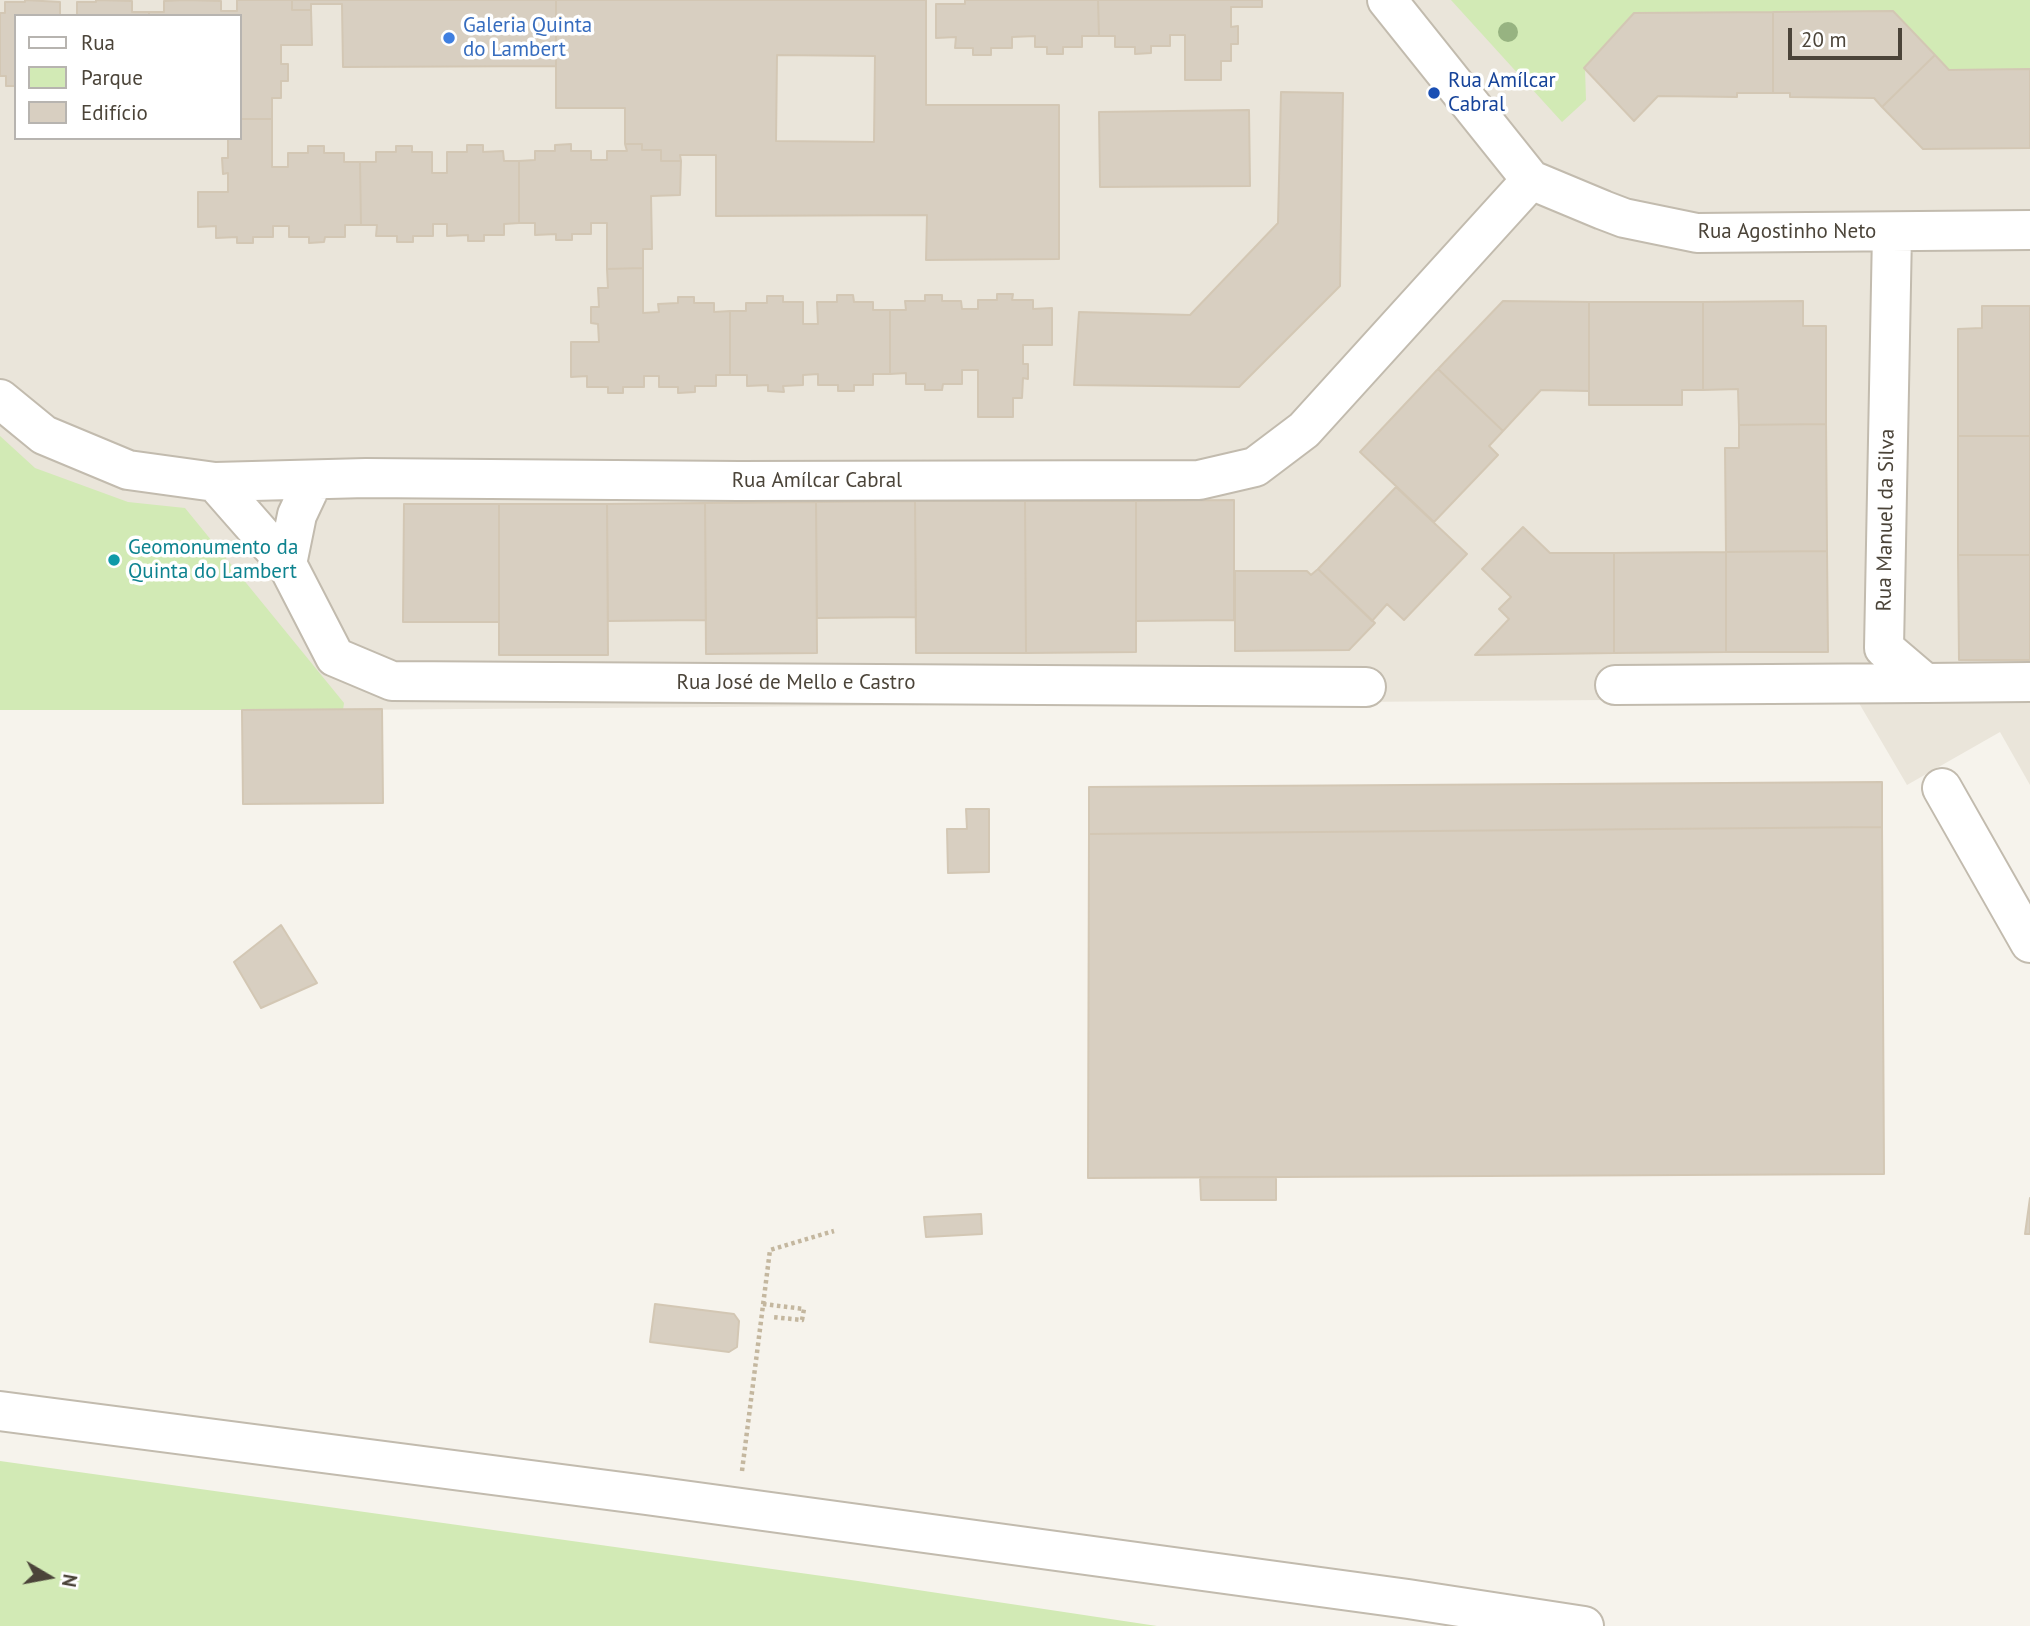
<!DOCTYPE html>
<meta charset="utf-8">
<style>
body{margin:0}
#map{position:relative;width:2030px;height:1626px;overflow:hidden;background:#f6f3ec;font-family:"PT Sans",sans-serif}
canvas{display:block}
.legend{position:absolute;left:14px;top:14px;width:228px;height:126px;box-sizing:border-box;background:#fff;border:2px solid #b7b4b0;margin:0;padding:9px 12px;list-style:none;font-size:21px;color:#4b4439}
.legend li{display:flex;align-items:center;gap:14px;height:35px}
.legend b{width:35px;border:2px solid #b7b4b0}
.north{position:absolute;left:14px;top:1542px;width:70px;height:70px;-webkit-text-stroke:5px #fff;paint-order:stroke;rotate:100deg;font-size:19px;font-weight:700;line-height:28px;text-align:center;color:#4b4439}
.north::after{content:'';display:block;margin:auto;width:24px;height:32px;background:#4b4439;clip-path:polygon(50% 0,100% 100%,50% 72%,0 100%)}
.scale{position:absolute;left:1788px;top:28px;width:114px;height:32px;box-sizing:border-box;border:4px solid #4b4439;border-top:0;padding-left:9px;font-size:21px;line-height:24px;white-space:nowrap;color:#4b4439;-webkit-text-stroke:5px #fff;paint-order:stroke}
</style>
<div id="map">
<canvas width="2030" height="1626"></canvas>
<ul class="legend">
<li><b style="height:9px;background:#fff"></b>Rua</li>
<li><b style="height:19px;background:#d2eab5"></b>Parque</li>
<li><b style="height:19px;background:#d8cfc1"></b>Edifício</li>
</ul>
<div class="north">N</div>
<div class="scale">20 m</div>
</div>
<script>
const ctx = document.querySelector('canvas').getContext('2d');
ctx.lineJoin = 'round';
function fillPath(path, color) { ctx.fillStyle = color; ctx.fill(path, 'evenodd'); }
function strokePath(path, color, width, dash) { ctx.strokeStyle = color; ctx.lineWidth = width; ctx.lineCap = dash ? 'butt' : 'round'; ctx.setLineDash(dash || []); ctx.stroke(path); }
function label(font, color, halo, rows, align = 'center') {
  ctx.font = font + ' "PT Sans",sans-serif'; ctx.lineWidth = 7; ctx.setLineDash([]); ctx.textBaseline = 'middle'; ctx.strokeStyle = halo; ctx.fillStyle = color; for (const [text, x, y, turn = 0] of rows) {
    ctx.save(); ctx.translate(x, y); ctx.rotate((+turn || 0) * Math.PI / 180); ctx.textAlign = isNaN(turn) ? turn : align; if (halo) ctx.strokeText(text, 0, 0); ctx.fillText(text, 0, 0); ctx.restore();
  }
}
const residential = new Path2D(`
 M0 0H2030V785L2000 732 1907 785 1856 698 343 710H0ZM16 16H240V138H16Z`);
const green = new Path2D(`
 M1451 0H2030V69L1949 70 1893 11 1634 13 1585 68 1586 100 1562 122Z
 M0 436 35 468 128 502 185 508 344 703 343 710H0Z
 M0 1461 858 1581 1157 1626H0Z`);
const building = new Path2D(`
 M25 0 60 2V16H16V86H6V76H0V13H5V2H25Z
 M96 0 132 1V12H149V16H77V2H96Z
 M185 0 221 1V11H237V0H292V10H311L312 45H281V64H288V81H281V98H272V119H240V16H149V12H164V1Z
 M272 0H556V66L343 67 342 4H311V10H292V0Z
 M556 0H926V105H1059V259L926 260 927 215 716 216V155H680L681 161H661V150H642V144H625V108H556ZM777 55 875 56 874 142 776 141Z
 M965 0H1098L1099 36H1082V47H1063V54H1047V47H1035V36L1012 37V48H991V55H973V48H955L956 37 936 38V4H965Z
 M1098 0H1262V7H1231V27L1238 26V44H1231V61H1221V80H1185V35H1170V46H1151V53L1135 54V47H1115V36H1099Z
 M1893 11 1935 55 1882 107 1874 98 1790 97V93H1773V12Z
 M1773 12V93H1737V97L1658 96 1634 121 1584 68 1634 13Z
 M1935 55 1949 70 2030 69V148L1923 149 1882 107Z
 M1281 92 1343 93 1340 286 1239 387 1074 385 1079 312 1190 315 1278 223Z
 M1249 110 1250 186 1100 187 1099 112Z
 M240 119H272V167H288V153H308V146H324V153H344V162H360L361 225H345V237H325L324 242 309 243V237H289V226H273V237H253V243H237V237L216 238V226L198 227V192H228V173L223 174 222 158H228V139L240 138Z
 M571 144V151H591V160H607V151H627L625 144H642V150H661V161H681L680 195 651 196 652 249H643V268L607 269V223H591V234H572V240H556V234L535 235V223H519V161L535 160V151H555V145Z
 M467 145H483V152L503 151 504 161H519V223L504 224V235H484V241H468V235L447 236V224H433V236H413V242H397V236H376L377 225H361L360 162H376V152H396V146H412V152H432V173H447V152H467Z
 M643 268V313L659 312 658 304 678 303V297H694V303H714V312L730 311V375H716V386H695V392L678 393V387H659V376H644V387H623V393H608V387H587V376L571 377V342H599L598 324 591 323V307H599L598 288H608L607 269Z
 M997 294H1013L1012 300H1033V309L1052 308V345H1023V364H1028V379L1023 378 1022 398H1013V417H978V370H962V384H943L942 390H925V384H906V373L890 374V310H906L905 301H925V295H942V301H961L962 309H978V300H997Z
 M837 295H853L854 302H873V310H890V374H873V385H854V391H838V385H818V374L803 375V385L783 386 784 392 768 391V385L747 386V375H730V311H746V303H767V296H783V302H803V324H818L817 302H837Z
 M1503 301 1589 302V391L1541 390 1503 431 1438 369Z
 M1803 301V326H1826V424L1739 425 1738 389 1703 390V302Z
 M1589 302H1703V390H1682V405H1589Z
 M1982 306H2030V436H1958V329L1982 328Z
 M1438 369 1503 431 1489 446 1498 455 1434 522 1360 452Z
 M1826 424 1827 551 1726 552 1725 448H1739V425Z
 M1958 436H2030V555H1958Z
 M1396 487 1467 554 1404 620 1387 604 1372 621 1318 569Z
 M1234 500V620L1136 621V501Z
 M915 501 916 617 817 618 816 502Z
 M915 501H1025L1026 653H916Z
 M1025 501H1136V652L1026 653Z
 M816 502 817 653 706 654 705 503Z
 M705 503 706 620 608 621 607 504Z
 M404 504H499V622H403Z
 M499 504H607L608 655H499Z
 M1523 527 1550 553H1614V653L1475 655 1509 619 1499 609 1511 597 1482 569Z
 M1827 551 1828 652H1726V552Z
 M1726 552V652L1614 653V553Z
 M1958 555H2030V660H1959Z
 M1318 569 1375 623 1349 650 1235 651V571H1307L1311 575Z
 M382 709 383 803 243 804 242 710Z
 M1882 782V827L1089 834V787Z
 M966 809H989V872L948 873 947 829H967Z
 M1882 827 1884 1174 1088 1178 1089 834Z
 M281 925 317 983 261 1008 234 962Z
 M1200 1177H1276V1200H1201Z
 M2030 1198V1234H2025Z
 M981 1214 982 1234 926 1237 924 1217Z
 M655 1304 734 1314 739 1321 737 1347 729 1352 650 1342Z`);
const path = new Path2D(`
 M763 1304 804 1309 802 1320 772 1317
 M742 1471 770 1250 834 1231`);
const minor = new Path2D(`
 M1387 0 1531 180 1603 210 1624 218 1697 233 2030 230
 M1892 233 1884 648 1925 683 2030 682
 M0 399 44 435 128 470 215 482 366 478 739 481 1199 480 1255 467 1304 430 1531 180
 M215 482 287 564 335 657 392 681 1366 687
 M287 564 297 515 313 481
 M1615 685 1925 683
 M1942 788 2030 943
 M0 1411 646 1495 1408 1599 1584 1626`);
const trees = [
 [1508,32]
];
const markers = [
 [449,38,7,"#3f7fe0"],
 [1434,93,7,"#1a4fb4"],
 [114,560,7,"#0f9aa8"]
];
const shopNames = [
 ["Galeria Quinta",463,26],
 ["do Lambert",463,50]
];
const transitNames = [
 ["Rua Amílcar",1448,81],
 ["Cabral",1448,105]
];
const streetNames = [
 ["Rua Agostinho Neto",1787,232],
 ["Rua Amílcar Cabral",817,481],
 ["Rua Manuel da Silva",1886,520,-89],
 ["Rua José de Mello e Castro",796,683]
];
const cultureNames = [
 ["Geomonumento da",128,548],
 ["Quinta do Lambert",128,572]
];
fillPath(residential, '#eae5da');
fillPath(green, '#d2eab5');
fillPath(building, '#d8cfc1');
strokePath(building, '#d3c7b4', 2);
strokePath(minor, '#c2bbae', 42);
strokePath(path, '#c4b79f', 4.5, [3.5, 3.5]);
strokePath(minor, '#fff', 38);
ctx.fillStyle = '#97b381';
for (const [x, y] of trees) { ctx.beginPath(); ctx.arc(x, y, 10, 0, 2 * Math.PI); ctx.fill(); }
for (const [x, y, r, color] of markers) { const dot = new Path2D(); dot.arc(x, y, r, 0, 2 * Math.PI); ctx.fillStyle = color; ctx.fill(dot); strokePath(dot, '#fff', 2.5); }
label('21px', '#366cbe', '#fff', shopNames, 'left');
label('21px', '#164399', '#fff', transitNames, 'left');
label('21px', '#4b4439', '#fff', streetNames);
label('21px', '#0d838f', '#fff', cultureNames, 'left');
</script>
